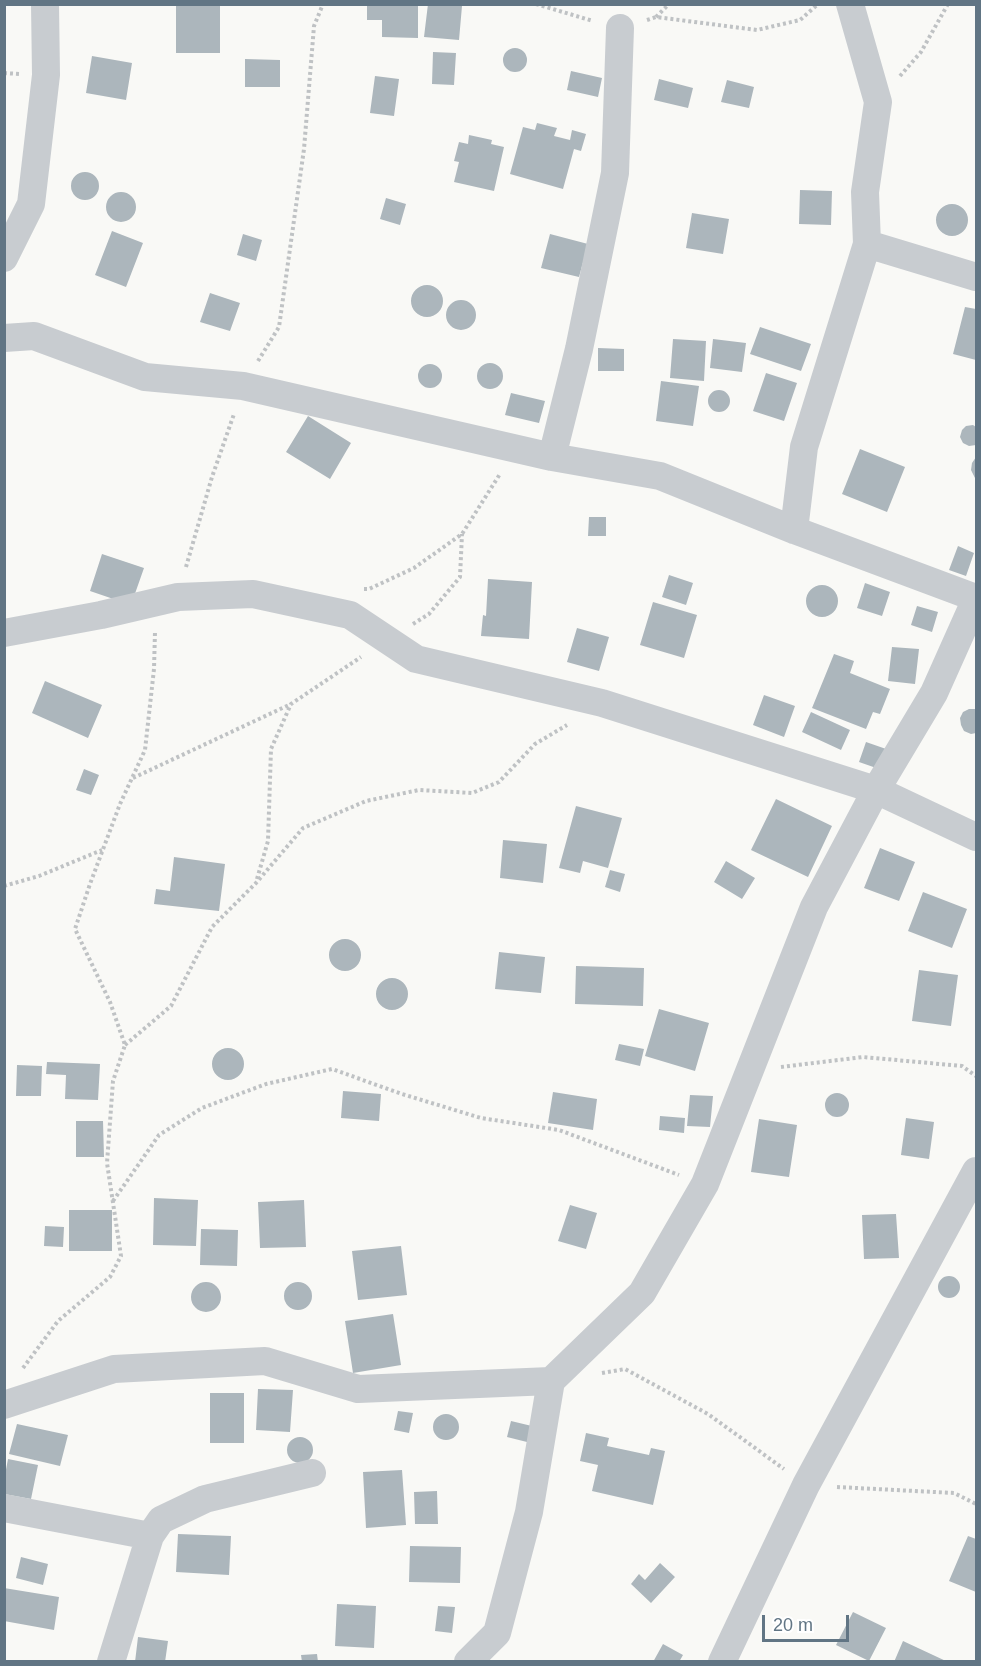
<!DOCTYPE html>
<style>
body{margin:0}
#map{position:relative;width:981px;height:1666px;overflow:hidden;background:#f9f9f6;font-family:Arial,sans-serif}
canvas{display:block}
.frame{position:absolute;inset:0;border:6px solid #617584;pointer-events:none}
.scale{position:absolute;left:762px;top:1615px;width:87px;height:27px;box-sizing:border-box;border:3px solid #617584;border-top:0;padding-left:8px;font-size:18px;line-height:21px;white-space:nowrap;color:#617584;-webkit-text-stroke:4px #fff;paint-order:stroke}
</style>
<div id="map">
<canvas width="981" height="1666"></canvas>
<div class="frame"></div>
<div class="scale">20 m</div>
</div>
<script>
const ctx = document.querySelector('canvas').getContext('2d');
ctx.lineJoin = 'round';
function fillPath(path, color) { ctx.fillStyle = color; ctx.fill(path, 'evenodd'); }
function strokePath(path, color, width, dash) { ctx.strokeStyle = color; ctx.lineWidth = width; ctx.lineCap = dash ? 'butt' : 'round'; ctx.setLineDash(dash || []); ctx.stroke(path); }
const building = new Path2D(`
 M176 4H220V53H176Z
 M367 4H418V38L382 37V20H367Z
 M428 4 462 6 459 40 424 37Z
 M503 60a12 12 0 1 1 24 0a12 12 0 1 1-24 0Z
 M433 52 456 53 454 85 432 84Z
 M92 56 132 63 126 100 86 93Z
 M245 59 280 60V87H245Z
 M571 71 602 78 598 97 567 90Z
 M375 76 399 79 394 116 370 113Z
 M659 79 693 88 688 108 654 100Z
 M727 80 754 87 749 108 721 102Z
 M537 123 557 128 554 136 570 140 572 130 586 134 581 151 574 149 563 189 510 174 523 127 535 130Z
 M469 135 492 140 491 144 504 147 494 191 454 182 459 162 454 161 459 142 468 144Z
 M71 186a14 14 0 1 1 28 0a14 14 0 1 1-28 0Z
 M800 190 832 191 831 225 799 224Z
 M106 207a15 15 0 1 1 30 0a15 15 0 1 1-30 0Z
 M386 198 406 204 400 225 380 219Z
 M936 220a16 16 0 1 1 32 0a16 16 0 1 1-32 0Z
 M692 213 729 219 723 254 686 248Z
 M112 231 143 243 126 287 95 275Z
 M243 234 262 240 256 261 237 255Z
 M550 234 588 244 579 277 541 268Z
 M411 301a16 16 0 1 1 32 0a16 16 0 1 1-32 0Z
 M210 293 240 303 230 331 200 322Z
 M446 315a15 15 0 1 1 30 0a15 15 0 1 1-30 0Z
 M965 307 976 309V360L953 354Z
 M760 327 811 344 801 371 750 354Z
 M673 339 706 341 704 381 670 378Z
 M713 339 746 343 742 372 710 368Z
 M598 348 624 349V371H598Z
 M477 376a13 13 0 1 1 26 0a13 13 0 1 1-26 0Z
 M418 376a12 12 0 1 1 24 0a12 12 0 1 1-24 0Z
 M766 373 797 383 784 421 753 411Z
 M661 381 699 386 693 426 656 421Z
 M708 401a11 11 0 1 1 22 0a11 11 0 1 1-22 0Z
 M511 393 545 401 539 423 505 415Z
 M308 416 351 443 330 479 286 452Z
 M973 425 976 427V445L969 446 963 443 960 437 962 430 966 426Z
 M860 449 905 467 887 512 842 494Z
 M976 457V480L971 470 972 463Z
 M589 517H606V536H588Z
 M958 546 974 553 966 576 949 570Z
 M102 554 144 568 131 605 90 591Z
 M669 575 693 583 686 605 662 597Z
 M488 579 532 582 529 639 481 636 483 615 486 616Z
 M865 583 890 592 882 616 857 608Z
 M806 601a16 16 0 1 1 32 0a16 16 0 1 1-32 0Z
 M653 602 697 615 684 658 640 645Z
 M917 606 938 612 932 632 911 625Z
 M577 628 609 637 599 671 567 662Z
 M892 647 919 649 915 684 888 681Z
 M834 654 854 661 850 673 890 689 880 714 873 712 866 729 812 708Z
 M45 681 102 705 88 738 32 713Z
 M764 695 795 706 784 737 753 725Z
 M969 709H976V733L971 734 964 731 961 725 960 718 963 712Z
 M811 712 850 730 841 750 802 732Z
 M866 742 889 750 882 770 859 762Z
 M84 769 99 775 91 795 76 790Z
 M776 799 832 826 808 877 751 850Z
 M576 806 622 818 608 868 583 861 580 873 559 868Z
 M503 840 547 844 543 883 500 878Z
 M880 848 915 862 899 901 864 888Z
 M174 857 225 864 219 911 154 904 156 889 170 891Z
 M726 861 755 878 742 899 714 882Z
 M610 870 625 874 620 892 605 887Z
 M923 892 967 909 952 948 908 931Z
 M329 955a16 16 0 1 1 32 0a16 16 0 1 1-32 0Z
 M499 952 545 957 541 993 495 989Z
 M576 966 644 968 643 1006 575 1004Z
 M919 970 958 975 951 1026 912 1021Z
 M376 994a16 16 0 1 1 32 0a16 16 0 1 1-32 0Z
 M659 1009 709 1023 695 1071 645 1056Z
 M619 1044 644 1049 640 1066 615 1060Z
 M212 1064a16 16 0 1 1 32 0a16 16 0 1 1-32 0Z
 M47 1062 100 1064 98 1100 65 1099 66 1075 46 1074Z
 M17 1065 42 1066 41 1096H16Z
 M343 1091 381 1094 379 1121 341 1118Z
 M553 1092 597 1099 593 1130 548 1123Z
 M825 1105a12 12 0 1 1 24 0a12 12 0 1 1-24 0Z
 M690 1095 713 1096 710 1127 687 1126Z
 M660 1116 685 1118 684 1133 659 1130Z
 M906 1118 934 1122 929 1159 901 1155Z
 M759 1119 797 1125 789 1177 751 1172Z
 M76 1121H103L104 1157H76Z
 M154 1198 198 1200 196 1246 153 1245Z
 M304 1200 306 1247 260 1248 258 1202Z
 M570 1205 597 1213 586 1249 558 1241Z
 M69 1210H112V1251H69Z
 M896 1214 899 1258 864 1259 862 1215Z
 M45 1226 64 1227 63 1247 44 1246Z
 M201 1229 238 1230 237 1266 200 1265Z
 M401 1246 407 1295 358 1300 352 1251Z
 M938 1287a11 11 0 1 1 22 0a11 11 0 1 1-22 0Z
 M191 1297a15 15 0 1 1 30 0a15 15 0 1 1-30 0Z
 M284 1296a14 14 0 1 1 28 0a14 14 0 1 1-28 0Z
 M393 1314 401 1365 353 1373 345 1321Z
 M258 1389 293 1390 290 1432 256 1430Z
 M210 1393H244V1443H210Z
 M398 1411 413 1413 409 1433 394 1430Z
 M433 1427a13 13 0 1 1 26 0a13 13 0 1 1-26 0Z
 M511 1421 536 1427 531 1443 507 1437Z
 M17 1424 68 1435 60 1466 9 1454Z
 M586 1433 609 1438 607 1446 649 1455 651 1448 665 1451 653 1505 592 1491 598 1465 580 1461Z
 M287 1450a13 13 0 1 1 26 0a13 13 0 1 1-26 0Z
 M8 1459 38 1465 31 1499 4 1494V1480Z
 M402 1470 406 1525 366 1528 363 1472Z
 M437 1491 438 1524H415L414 1492Z
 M178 1534 231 1536 229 1575 176 1572Z
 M968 1536 976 1539V1592L949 1581Z
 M410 1546 461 1547 460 1583 409 1582Z
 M21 1557 48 1564 43 1585 16 1578Z
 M660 1563 675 1577 651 1603 631 1584 639 1574 645 1580Z
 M4 1588 59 1597 54 1630 4 1621Z
 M337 1604 376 1606 374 1648 335 1646Z
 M438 1606 455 1607 452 1633 435 1631Z
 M853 1612 886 1628 869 1661 836 1645Z
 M138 1637 168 1641 165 1662H135Z
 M903 1641 948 1662H894Z
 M663 1644 683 1655 679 1662H653Z
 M317 1654 318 1662H302L301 1655Z`);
const path = new Path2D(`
 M536 4 593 21
 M656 17 669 4
 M647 20 656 17 757 30 800 20 818 4
 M4 73 19 74
 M900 76 921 52 948 4
 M258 361 279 327 304 149 314 26 323 4
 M186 567 212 477 234 414
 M364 589H369L414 568 462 534 500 474
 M413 624 429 614 460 577 462 534
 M133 778 291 704
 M257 879 268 841 271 749 291 704 361 657
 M4 886 39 876 102 850
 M125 1045 171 1006 212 927 256 883 303 828 366 801 419 790 472 793 499 782 535 744 567 725
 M781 1067 863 1057 962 1066 976 1076
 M113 1201 159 1135 202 1108 266 1084 332 1069 402 1094 481 1118 559 1130 679 1175
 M23 1368 58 1321 110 1277 121 1256 107 1163 113 1081 125 1045 110 1002 75 929 90 884 120 804 145 750 154 669 155 632
 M602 1373 625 1369 708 1414 784 1469
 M837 1487 954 1493 976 1504
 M562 1662H564`);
const minor = new Path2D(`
 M867 244 976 277
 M4 258 31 204 46 75 45 4
 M4 338 34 336 145 377 243 386 552 457 660 476 794 530 976 598
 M552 457 579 349 615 173 620 28
 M794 530 804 447 867 244 865 192 878 102 850 4
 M4 633 101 615 178 597 253 594 350 615 416 659 602 703 876 790 976 837
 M4 1405 114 1369 265 1361 358 1389 551 1381
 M4 1508 150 1536 161 1520 205 1499 312 1473
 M111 1662 150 1536
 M468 1662 497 1633 529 1512 551 1381 642 1293 705 1184 814 907 876 790 934 693 976 599
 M722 1662 806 1485 976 1171`);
fillPath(building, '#acb6bc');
strokePath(path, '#bfc2c4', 4, [3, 3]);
strokePath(minor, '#c8ccd0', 28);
</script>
